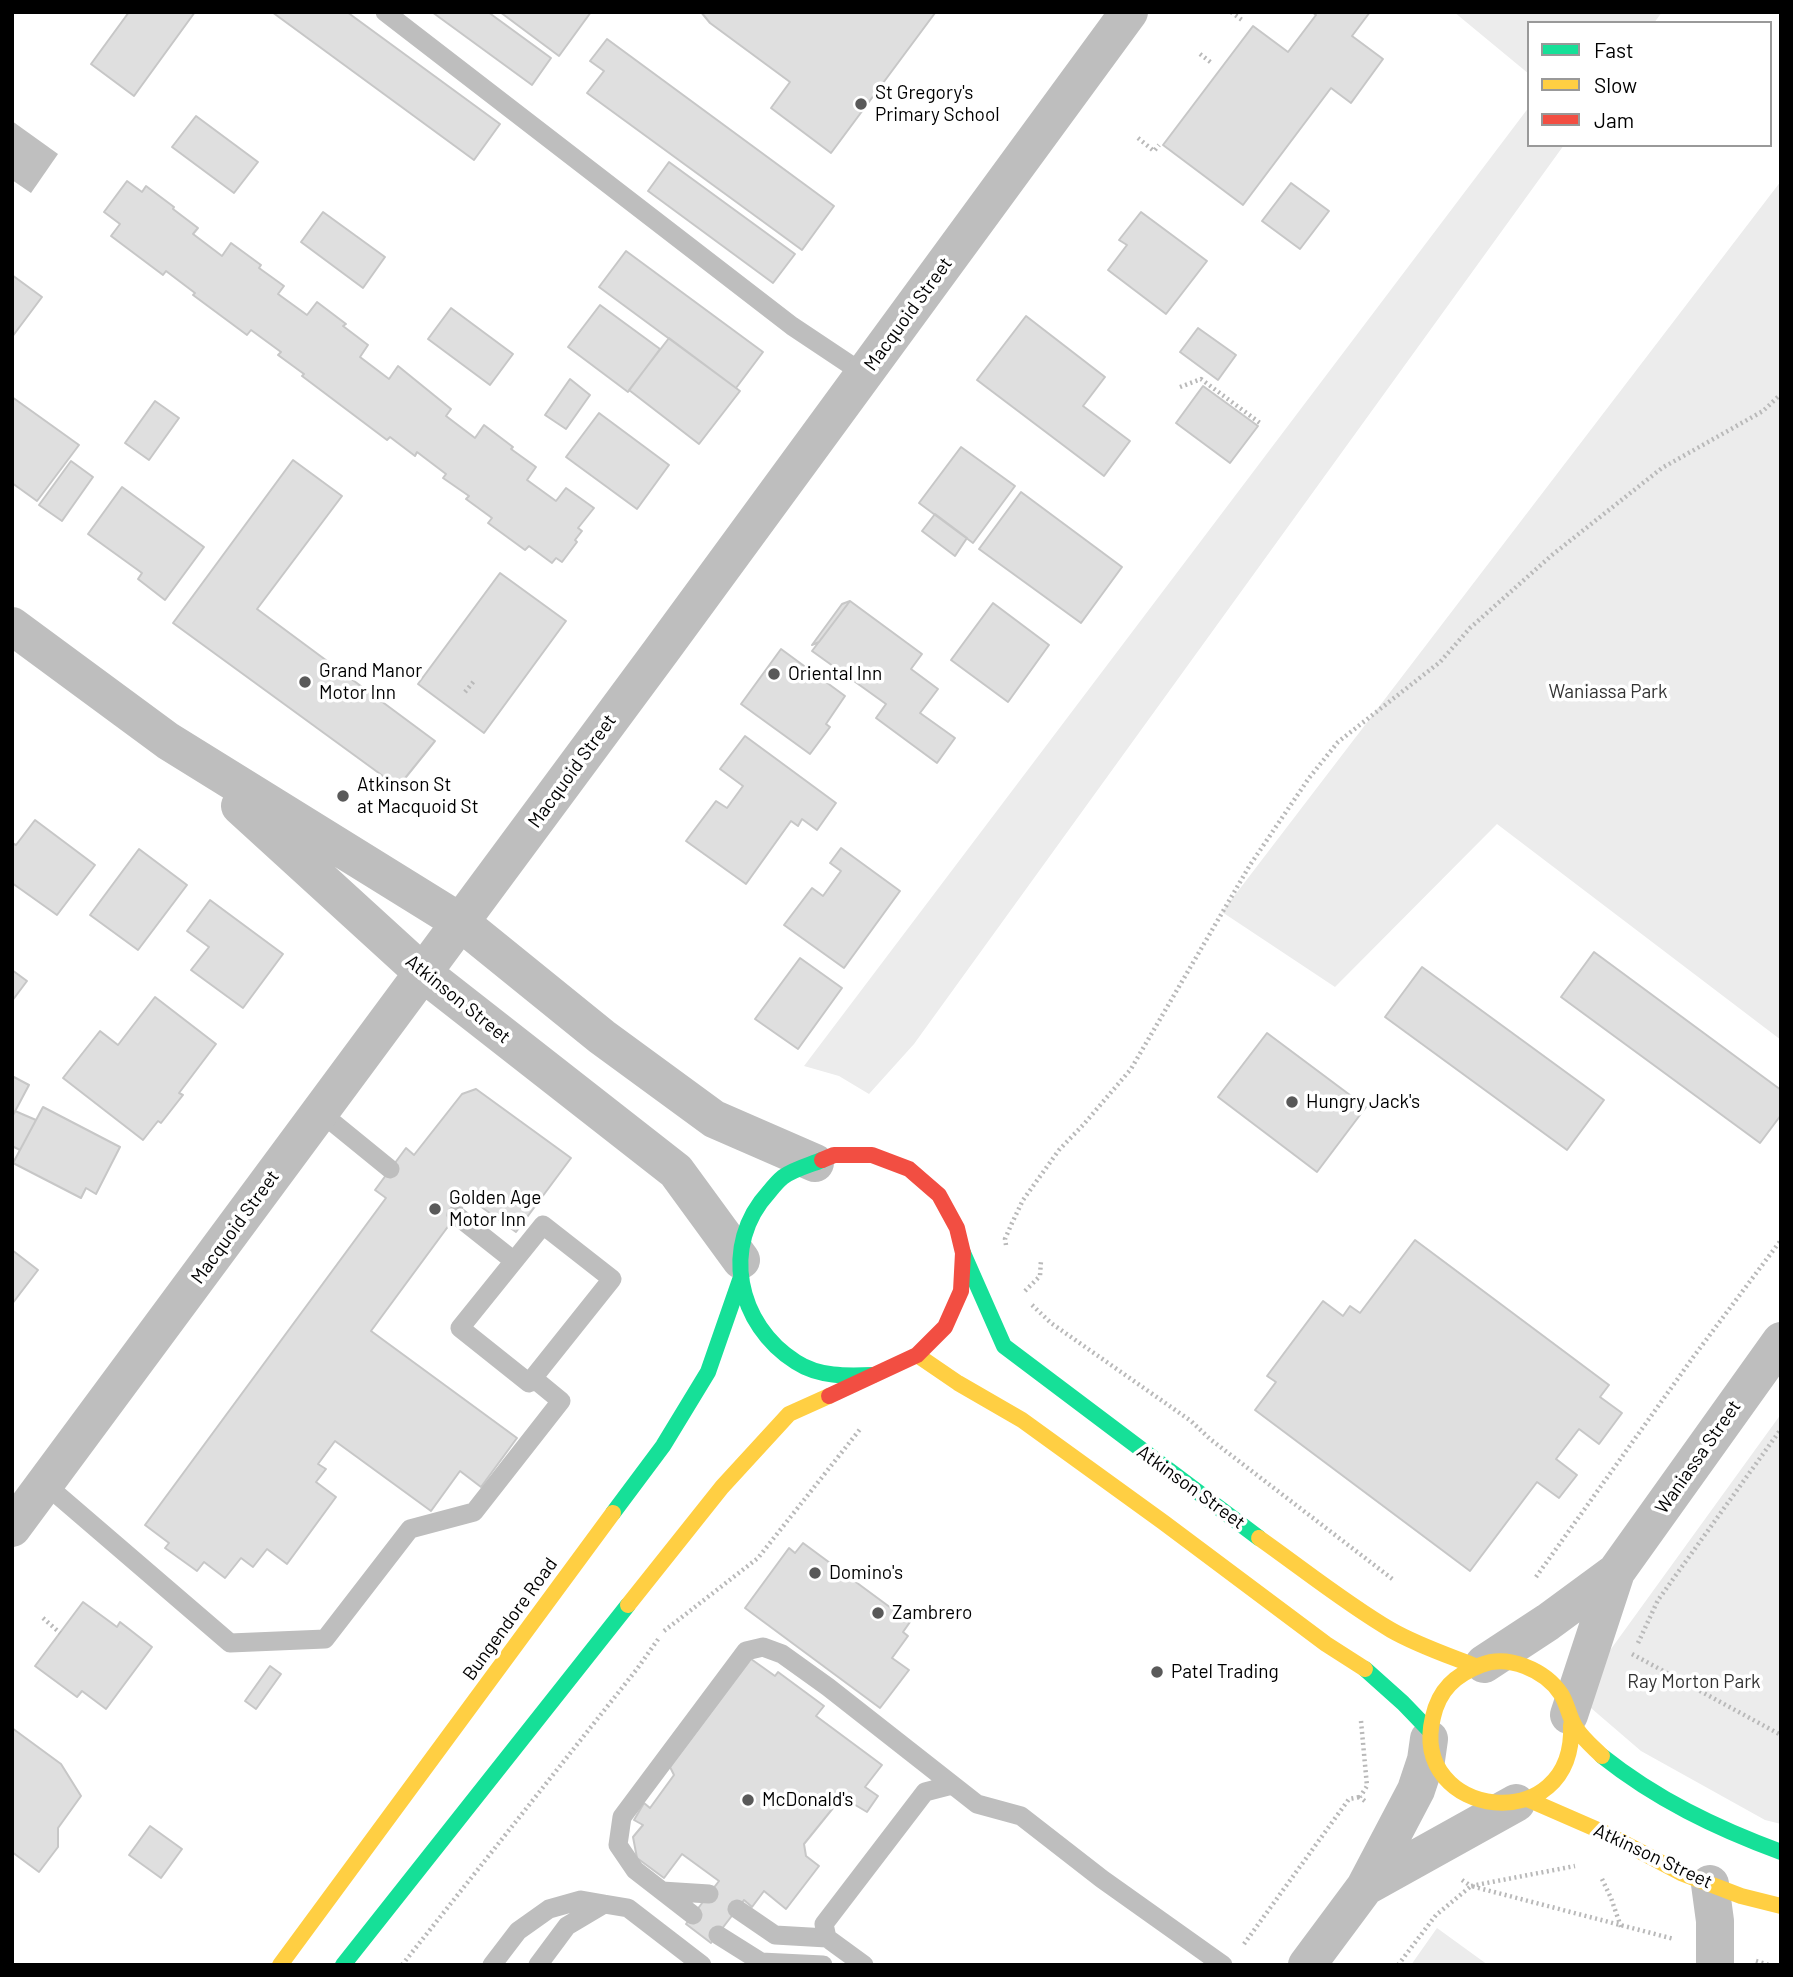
<!DOCTYPE html>
<style>
body{margin:0}
#map{position:relative;width:1793px;height:1977px;overflow:hidden;background:#fff;font-family:Barlow,sans-serif}
canvas{display:block}
.frame{position:absolute;inset:0;border:14px solid #000;pointer-events:none}
.legend{position:absolute;left:1527px;top:21px;width:245px;height:126px;box-sizing:border-box;background:#fff;border:2px solid #999;margin:0;padding:9px 12px;list-style:none;font-size:21px;color:#000}
.legend li{display:flex;align-items:center;gap:14px;height:35px}
.legend b{width:35px;border:2px solid #999}
</style>
<div id="map">
<canvas width="1793" height="1977"></canvas>
<div class="frame"></div>
<ul class="legend">
<li><b style="height:9px;background:#16e098"></b>Fast</li>
<li><b style="height:9px;background:#ffcf43"></b>Slow</li>
<li><b style="height:9px;background:#f24e42"></b>Jam</li>
</ul>
</div>
<script>
const ctx = document.querySelector('canvas').getContext('2d');
ctx.lineJoin = 'round';
function fillPath(path, color) { ctx.fillStyle = color; ctx.fill(path, 'evenodd'); }
function strokePath(path, color, width, dash) { ctx.strokeStyle = color; ctx.lineWidth = width; ctx.lineCap = dash ? 'butt' : 'round'; ctx.setLineDash(dash || []); ctx.stroke(path); }
function label(font, color, halo, rows, align = 'center') {
  ctx.font = font + ' Barlow,sans-serif'; ctx.lineWidth = 7; ctx.setLineDash([]); ctx.textBaseline = 'middle'; ctx.strokeStyle = halo; ctx.fillStyle = color; for (const [text, x, y, turn = 0] of rows) {
    ctx.save(); ctx.translate(x, y); ctx.rotate((+turn || 0) * Math.PI / 180); ctx.textAlign = isNaN(turn) ? turn : align; if (halo) ctx.strokeText(text, 0, 0); ctx.fillText(text, 0, 0); ctx.restore();
  }
}
const green = new Path2D(`
 M1454 12H1662L1654 23H1529V74Z
 M1529 107V145H1564L914 1044 869 1094 839 1076 804 1066Z
 M1781 181V1040L1497 824 1335 987 1222 912Z
 M1781 1414V1824L1765 1820 1641 1751 1577 1696Z
 M1437 1928 1488 1965H1411Z`);
const water = new Path2D(`
 M12 121 58 154 31 193 12 180Z`);
const building = new Path2D(`
 M129 12H195L134 96 91 64Z
 M272 12H347L500 124 474 160Z
 M432 12H488L551 58 532 85Z
 M500 12H591L559 56Z
 M701 12H934L935 13 831 153 771 108 790 82 710 23Z
 M1312 12H1370L1352 36 1383 59 1351 103 1331 88 1243 205 1163 145 1253 26 1288 52 1316 15Z
 M607 39 834 206 802 250 587 93 604 71 590 61Z
 M196 116 258 162 234 193 172 147Z
 M669 162 795 254 773 283 648 191Z
 M127 181 142 192 146 186 174 207 173 209 198 228 193 234 222 256 231 243 261 265 259 268 284 286 278 294 307 315 317 302 346 324 343 326 368 345 360 357 389 379 398 366 451 409 446 416 475 438 484 425 513 447 511 449 536 467 527 480 556 501 566 488 594 508 578 528 582 531 575 540 577 542 562 562 556 558 552 563 529 546 525 550 488 523 492 518 466 499 469 496 443 478 446 474 417 452 415 456 390 437 387 440 302 376 304 374 278 355 281 352 251 330 247 335 193 295 195 293 166 271 163 275 111 236 120 224 104 212Z
 M1291 183 1329 211 1300 249 1262 221Z
 M323 212 385 257 363 288 301 242Z
 M1141 212 1207 261 1166 314 1108 270 1127 245 1119 240Z
 M626 251 763 352 736 388 599 287Z
 M12 275 42 297 12 337Z
 M600 305 660 349 628 392 568 347Z
 M451 308 513 354 490 385 428 339Z
 M1026 316 1105 377 1083 406 1130 441 1104 476 977 380Z
 M1198 328 1236 355 1218 380 1180 352Z
 M669 338 740 391 699 444 629 390Z
 M570 379 590 395 566 429 545 415Z
 M1203 386 1258 426 1230 463 1176 423Z
 M12 397 79 445 37 501 12 483Z
 M155 401 179 418 149 460 125 443Z
 M599 413 669 465 637 509 566 457Z
 M961 447 1015 486 973 543 919 503Z
 M293 460 342 496 257 609 435 741 398 787 173 623Z
 M71 461 93 477 62 521 39 505Z
 M122 487 204 547 165 600 138 579 142 573 88 534Z
 M1021 492 1122 567 1081 623 979 549Z
 M935 514 967 538 955 556 922 531Z
 M500 573 566 621 484 733 418 684Z
 M850 601 819 642 812 645 842 604Z
 M850 601 922 654 911 669 938 689 920 713 955 738 937 763 876 718 886 704 812 651Z
 M993 603 1049 645 1008 702 951 660Z
 M781 649 845 696 826 724 830 727 810 754 741 704Z
 M745 736 836 803 817 830 802 819 798 826 791 821 746 884 686 841 716 801 727 808 743 786 720 769Z
 M35 820 95 865 57 915 12 883V843L16 845Z
 M841 848 900 891 844 968 784 925 812 888 823 896 841 871 830 863Z
 M139 849 187 885 138 950 90 915Z
 M210 900 283 954 243 1008 191 970 209 947 187 931Z
 M1594 952 1781 1090V1115L1760 1143 1561 997Z
 M800 958 842 988 798 1049 755 1019Z
 M1422 967 1604 1100 1567 1150 1385 1017Z
 M12 970 27 981 12 1001Z
 M155 997 216 1044 179 1093 183 1095 161 1123 158 1121 143 1140 63 1078 100 1031 118 1045Z
 M1267 1033 1366 1107 1317 1172 1218 1097Z
 M12 1076 29 1085 12 1117Z
 M476 1089 571 1158 516 1232 469 1198 371 1331 517 1438 481 1487 460 1471 431 1511 335 1441 318 1464 326 1469 316 1482 336 1497 287 1564 267 1549 253 1567 241 1558 225 1578 204 1562 197 1571 165 1548 169 1543 145 1525 386 1198 375 1190 406 1148 414 1155 462 1094Z
 M43 1107 120 1147 96 1194 86 1188 81 1198 13 1163Z
 M15 1111 36 1120 20 1150 12 1146V1117Z
 M1415 1240 1609 1385 1600 1397 1622 1413 1599 1444 1579 1429 1556 1459 1577 1475 1559 1498 1537 1482 1470 1571 1255 1410 1276 1382 1267 1376 1323 1301 1343 1316 1350 1306 1360 1313Z
 M12 1250 38 1270 12 1304Z
 M803 1543 910 1622 903 1632 908 1636 892 1658 909 1670 880 1708 745 1608 789 1548 795 1553Z
 M83 1602 117 1627 120 1622 152 1647 106 1709 82 1691 77 1697 35 1666Z
 M751 1659 775 1676 778 1672 824 1706 816 1716 882 1765 865 1787 878 1796 867 1812 842 1797 804 1844 806 1856 819 1866 786 1909 764 1891 752 1907 744 1900 711 1943 686 1924 719 1881 682 1854 664 1878 637 1858 633 1837 643 1825 634 1820 644 1803 650 1808 674 1775 670 1767Z
 M270 1666 281 1674 256 1709 245 1701Z
 M12 1728 61 1764 81 1796 58 1828V1847L39 1872 12 1852Z
 M150 1826 182 1849 161 1878 129 1855Z`);
const path = new Path2D(`
 M1231 12 1242 20
 M1200 54 1213 64
 M1138 138 1154 151 1159 145
 M1180 387 1201 379 1260 423
 M465 692 474 681
 M1006 1245 1005 1239 1012 1223 1023 1200 1059 1150 1084 1124 1131 1069 1250 865 1309 778 1338 742 1440 662 1470 628 1552 555 1662 468 1763 411 1781 394
 M1025 1291 1040 1276 1041 1260
 M1032 1305 1051 1323 1191 1421 1210 1439 1395 1581
 M1536 1577 1694 1356 1781 1240
 M43 1618 60 1633
 M664 1631 758 1558 861 1428
 M1638 1643 1658 1600 1781 1429
 M1632 1654 1781 1735
 M1361 1721 1367 1786 1360 1797 1366 1802
 M1602 1879 1611 1898 1621 1927
 M1462 1880 1471 1886 1575 1866
 M1244 1944 1349 1799 1360 1797
 M1756 1961 1769 1965
 M402 1965 637 1669 659 1638
 M1398 1965 1436 1915 1471 1886 1674 1939`);
const lane = new Path2D(`
 M385 12 792 326 864 374
 M320 1112 390 1169
 M456 1215 514 1261 543 1225 612 1279 529 1383 460 1328 514 1261
 M45 1484 230 1643 325 1639 410 1529 474 1512 561 1401 533 1378
 M662 1891 709 1894
 M737 1909 775 1935 827 1938 864 1965
 M693 1915 635 1870 618 1845 622 1817 746 1651 763 1647 782 1654 828 1687 977 1804 1021 1816 1102 1879 1223 1965
 M718 1935 761 1962 823 1965
 M827 1938 824 1924 925 1792 952 1785
 M492 1965 518 1931 549 1909 581 1900 604 1904
 M538 1965 567 1926 604 1904 628 1908 702 1965`);
const street = new Path2D(`
 M12 626 168 741 460 922 602 1037 714 1119 815 1163
 M240 806 423 973 676 1171 741 1260
 M12 1528 661 651 1129 12
 M1484 1664 1548 1622 1616 1572
 M1569 1715 1616 1572 1781 1341
 M1710 1884 1715 1921V1965
 M1365 1887 1516 1803
 M1307 1965 1365 1887 1416 1790 1426 1760 1429 1739`);
const fast = new Path2D(`
 M822 1160C810 1165 794 1169 783 1177 778 1181 773 1187 769 1192 720 1245 737 1325 796 1362 819 1377 846 1376 873 1375
 M963 1253 1004 1346 1259 1538
 M613 1513 663 1446 708 1372 740 1280
 M1365 1669 1403 1703 1429 1730
 M1602 1756C1656 1799 1716 1828 1781 1852
 M343 1965 628 1605`);
const slow = new Path2D(`
 M917 1355 958 1383 1022 1420 1163 1522 1326 1644 1365 1669
 M1259 1538C1303 1569 1345 1603 1391 1630 1417 1645 1447 1655 1475 1666
 M628 1605 722 1487 789 1414 829 1396
 M1571 1725C1576 1840 1408 1819 1433 1717 1439 1690 1455 1675 1481 1665 1508 1654 1545 1670 1561 1694 1568 1705 1569 1718 1576 1728 1583 1739 1593 1747 1602 1756
 M1527 1799 1605 1833 1681 1873 1741 1896 1781 1906
 M280 1965 613 1513`);
const jam = new Path2D(`
 M822 1160 834 1155H872L909 1169 939 1195 957 1228 963 1253 961 1291 945 1327 917 1355 829 1396`);
const markers = [
 [861,104,7,"#595959"],
 [774,674,7,"#595959"],
 [305,682,7,"#595959"],
 [343,796,7,"#595959"],
 [1292,1102,7,"#595959"],
 [435,1209,7,"#595959"],
 [815,1573,7,"#595959"],
 [878,1613,7,"#595959"],
 [1157,1672,7,"#595959"],
 [748,1800,7,"#595959"]
];
const poiNames = [
 ["St Gregory's",875,93],
 ["Primary School",875,115],
 ["Grand Manor",319,671],
 ["Motor Inn",319,693],
 ["Oriental Inn",788,674],
 ["Atkinson St",357,785],
 ["at Macquoid St",357,807],
 ["Hungry Jack's",1306,1102],
 ["Golden Age",449,1198],
 ["Motor Inn",449,1220],
 ["Domino's",829,1573],
 ["Zambrero",892,1613],
 ["Patel Trading",1171,1672],
 ["McDonald's",762,1800]
];
const streetNames = [
 ["Macquoid Street",908,314,-54],
 ["Macquoid Street",572,771,-54],
 ["Atkinson Street",458,999,39],
 ["Macquoid Street",235,1227,-54],
 ["Waniassa Street",1698,1457,-55],
 ["Atkinson Street",1191,1487,36],
 ["Bungendore Road",510,1619,-54],
 ["Atkinson Street",1653,1856,25]
];
const parkNames = [
 ["Waniassa Park",1608,692],
 ["Ray Morton Park",1694,1682]
];
fillPath(green, '#ececec');
fillPath(water, '#bfbfbf');
fillPath(building, '#dfdfdf');
strokePath(building, '#c7c7c7', 2);
strokePath(path, '#b9b9b9', 4.5, [2, 3.5]);
strokePath(lane, '#bebebe', 19);
strokePath(street, '#bebebe', 38);
strokePath(fast, '#16e098', 16);
strokePath(slow, '#ffcf43', 16);
strokePath(jam, '#f24e42', 16);
for (const [x, y, r, color] of markers) { const dot = new Path2D(); dot.arc(x, y, r, 0, 2 * Math.PI); ctx.fillStyle = color; ctx.fill(dot); strokePath(dot, '#fff', 2.5); }
label('19px', '#000', '#fff', poiNames, 'left');
label('19px', '#000', '#fff', streetNames);
label('19px', '#333', '#fff', parkNames);
</script>
